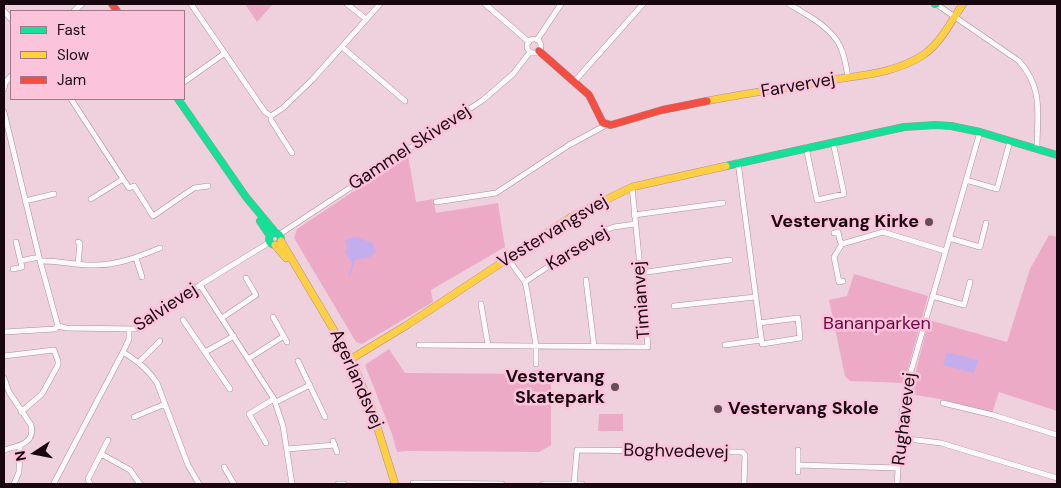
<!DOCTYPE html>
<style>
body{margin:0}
#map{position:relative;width:1061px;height:488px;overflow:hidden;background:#efd1dd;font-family:"DM Sans",sans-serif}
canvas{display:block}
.frame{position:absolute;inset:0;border:5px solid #18070f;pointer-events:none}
.legend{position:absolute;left:10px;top:10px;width:175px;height:90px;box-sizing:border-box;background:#fcc4da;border:1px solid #a17889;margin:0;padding:6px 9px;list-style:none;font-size:15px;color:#18070f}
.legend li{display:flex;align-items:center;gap:10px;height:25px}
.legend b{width:25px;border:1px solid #a17889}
.north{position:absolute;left:10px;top:428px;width:50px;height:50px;-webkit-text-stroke:4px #fcc4da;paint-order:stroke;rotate:259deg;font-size:14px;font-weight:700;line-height:20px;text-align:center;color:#18070f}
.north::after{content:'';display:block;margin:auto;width:18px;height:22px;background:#18070f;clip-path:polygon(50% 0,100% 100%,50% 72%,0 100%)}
</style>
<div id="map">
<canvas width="1061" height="488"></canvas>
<div class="frame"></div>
<ul class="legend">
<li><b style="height:6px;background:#16e098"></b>Fast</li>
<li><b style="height:6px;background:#ffcf43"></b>Slow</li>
<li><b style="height:6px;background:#f24e42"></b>Jam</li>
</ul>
<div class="north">N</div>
</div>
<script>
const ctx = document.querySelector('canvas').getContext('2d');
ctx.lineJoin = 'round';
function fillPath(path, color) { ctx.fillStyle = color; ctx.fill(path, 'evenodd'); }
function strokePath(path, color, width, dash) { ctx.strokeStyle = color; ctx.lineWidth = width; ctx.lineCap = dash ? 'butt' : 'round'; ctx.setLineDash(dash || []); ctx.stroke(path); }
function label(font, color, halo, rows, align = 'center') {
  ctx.font = font + ' "DM Sans",sans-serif'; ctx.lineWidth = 5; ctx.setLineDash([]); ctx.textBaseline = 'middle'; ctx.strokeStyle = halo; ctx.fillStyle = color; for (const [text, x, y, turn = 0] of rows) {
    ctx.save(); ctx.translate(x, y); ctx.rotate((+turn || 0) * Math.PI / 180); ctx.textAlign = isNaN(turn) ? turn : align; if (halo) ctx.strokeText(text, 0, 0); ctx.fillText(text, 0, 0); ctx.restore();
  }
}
const green = new Path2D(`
 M245 4H273L257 22Z
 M408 155 416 202 433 199 436 213 498 203 505 247 431 290 433 302 362 344 356 342 294 238 297 229Z
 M1049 235 1057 237V411L999 392 992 413 940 399 910 394 929 320 1007 342 1030 269Z
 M854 274 928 296 904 383 850 381 845 376 829 300 847 296Z
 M389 349 405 373 532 374 534 370 551 372V445L539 452 408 451 397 452 392 434 365 365Z
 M599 414H623V431H598Z`);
const water = new Path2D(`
 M357 237 372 243 376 251 370 257 355 260 350 277 349 276 352 263 345 252 347 247 345 241 347 239Z
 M947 352 978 360 974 373 943 365Z`);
const street = new Path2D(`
 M191 4 265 112 271 116V120L292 153
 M347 4 366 19
 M485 4 529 42
 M789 4C807 15 831 27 840 46 845 56 846 67 848 77
 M936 4 1019 61C1044 89 1037 114 1037 149
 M4 11 11 19
 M74 11 82 4
 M527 46a7 7 0 1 1 14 0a7 7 0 1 1-14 0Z
 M537 40 561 4
 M342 47 405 101
 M184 82 225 53
 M574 82 643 4
 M4 89 5 83 11 76
 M71 99 129 188 134 186 153 216 194 188 208 186
 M4 112 40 261 58 326
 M271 116 283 108 312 80 380 4
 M806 147 817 200 844 194 833 142
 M738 162 762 344 800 338 798 318 759 323
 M966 180 997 189 1010 141
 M91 199 123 179
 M25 201 54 194
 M436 202 496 193 569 145 606 125
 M634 215 723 203
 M834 233 838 232 840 241 842 244
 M280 234 483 100 513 74 530 52
 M949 238 980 247 986 223
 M78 242 80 243 78 264
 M136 258 142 277
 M508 259 525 282 527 291 536 345V364
 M20 261 39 257
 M40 261C57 260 74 265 91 265 116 266 138 257 160 248
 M13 269 22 267 16 242
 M640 273 730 260
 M586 280 594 346
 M843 281 839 282 834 257 842 244 883 232 945 251
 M525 282 600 232 614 227 635 224
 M200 285 274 399 283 426 292 484
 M932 296 964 305 970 282
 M481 304 488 345
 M674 306 755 297
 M273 317 287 342
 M222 318 256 295 246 278
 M183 320 230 389
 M4 332 55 329 58 326 66 328 136 329 146 324 200 285 270 242
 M419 345 648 347 632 187
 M725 345 761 340
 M123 352C137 361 148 369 157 383L188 465 199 484
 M205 352 234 336
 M4 356 54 350 58 361V365L42 394 21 412
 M248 359 284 336
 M298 361 325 417
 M139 362 160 341
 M4 378 9 392 31 425C36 444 17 446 4 450
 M276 402 310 385
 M943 403 993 415 1057 435
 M134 417 165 404
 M900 438 941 443 1057 478
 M333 441 337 452
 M266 443 249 414 274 399
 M287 449 335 445
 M798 450V472
 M101 454 130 470 140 484
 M798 465 898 468
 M224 467 234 484
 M54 483 123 352 129 339V330
 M413 483 502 484
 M14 484 19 472 20 446
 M90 484 88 479 108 440
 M338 484H344
 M543 484H582
 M574 484 577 450 742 452 745 455 744 484
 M897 484 902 412 907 385 980 132`);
const fast = new Path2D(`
 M935 4H936
 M178 99 246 197 275 232
 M726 166 904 127 936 125 951 126 980 132 1057 155
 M260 221 270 236
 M269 239a6 6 0 1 1 12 0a6 6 0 1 1-12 0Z`);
const slow = new Path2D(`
 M707 101C748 93 790 87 831 80 862 75 896 73 923 55 941 43 951 21 963 4
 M281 241 351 359 370 404 395 484
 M275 245 286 258
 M351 359 407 325 571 217 632 187 726 166`);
const jam = new Path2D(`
 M112 4 117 11
 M539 51 589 95 603 123 611 125 662 110 707 101`);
const markers = [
 [929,222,5,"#634e57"],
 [615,387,5,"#634e57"],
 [718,409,5,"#634e57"]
];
const streetNames = [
 ["Farvervej",798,86,-10],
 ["Gammel Skivevej",410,148,-33],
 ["Vestervangsvej",553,232,-31],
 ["Karsevej",578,249,-31],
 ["Timianvej",642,300,-94],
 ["Salvievej",166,308,-33],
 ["Agerlandsvej",356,379,66],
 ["Rughavevej",905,419,-83],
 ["Boghvedevej",676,452,1]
];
const poiNames = [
 ["Vestervang Kirke",919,222],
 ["Vestervang",605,377],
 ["Skatepark",605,398],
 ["Vestervang Skole",728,409,"left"]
];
const parkNames = [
 ["Bananparken",877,324]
];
fillPath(green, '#ecaac6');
fillPath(water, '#c4adec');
strokePath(street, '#a79099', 6);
strokePath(fast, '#a79099', 8);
strokePath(slow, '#a79099', 8);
strokePath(jam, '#a79099', 8);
strokePath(street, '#fdf8fa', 5);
strokePath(fast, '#16e098', 7);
strokePath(slow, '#ffcf43', 7);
strokePath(jam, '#f24e42', 7);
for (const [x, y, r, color] of markers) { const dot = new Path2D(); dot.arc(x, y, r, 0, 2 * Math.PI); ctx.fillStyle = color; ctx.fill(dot); strokePath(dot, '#fcc4da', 2); }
label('18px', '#18070f', '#fcc4da', streetNames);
label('bold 18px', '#18070f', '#fcc4da', poiNames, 'right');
label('18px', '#6e0341', '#fcc4da', parkNames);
</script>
